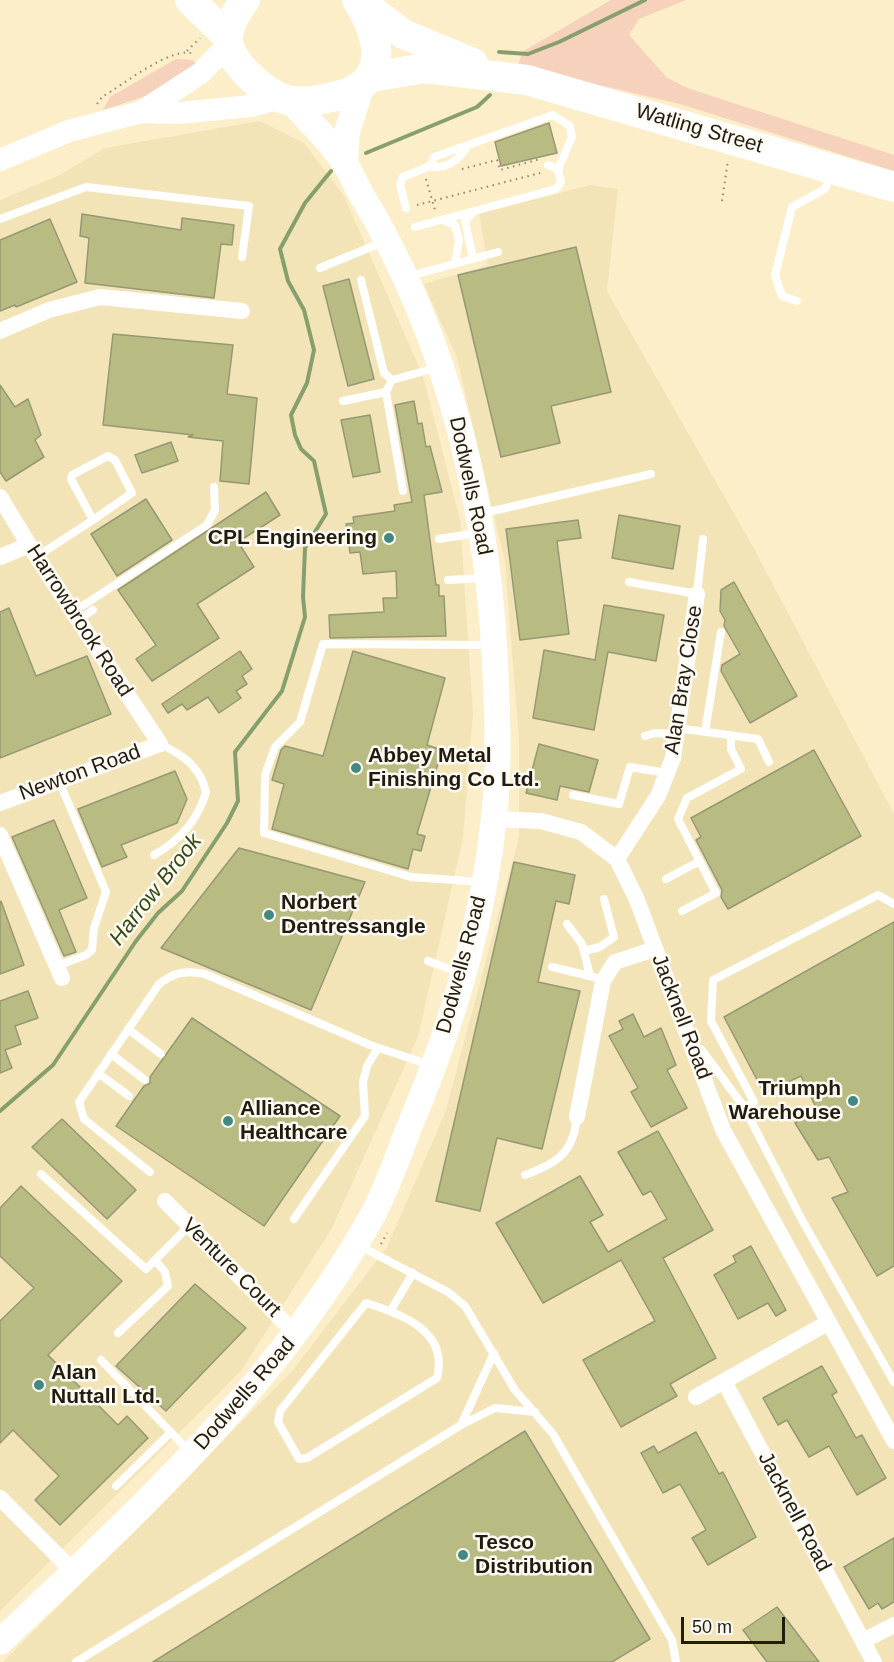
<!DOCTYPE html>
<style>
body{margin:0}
#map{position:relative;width:894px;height:1662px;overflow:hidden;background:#fbeec9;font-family:Helvetica,sans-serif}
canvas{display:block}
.scale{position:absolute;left:681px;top:1617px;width:104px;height:27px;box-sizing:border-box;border:3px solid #211c0f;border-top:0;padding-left:8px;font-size:18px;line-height:21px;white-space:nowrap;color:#211c0f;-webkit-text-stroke:4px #fefbf4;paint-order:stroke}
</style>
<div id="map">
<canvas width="894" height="1662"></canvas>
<div class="scale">50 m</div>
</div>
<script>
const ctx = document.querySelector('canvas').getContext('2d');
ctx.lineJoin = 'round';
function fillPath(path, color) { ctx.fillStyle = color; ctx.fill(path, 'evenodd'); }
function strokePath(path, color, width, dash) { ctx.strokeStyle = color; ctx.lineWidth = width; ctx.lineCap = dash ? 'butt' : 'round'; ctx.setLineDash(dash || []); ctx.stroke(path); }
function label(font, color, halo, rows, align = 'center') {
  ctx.font = font + ' Helvetica,sans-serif'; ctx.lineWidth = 5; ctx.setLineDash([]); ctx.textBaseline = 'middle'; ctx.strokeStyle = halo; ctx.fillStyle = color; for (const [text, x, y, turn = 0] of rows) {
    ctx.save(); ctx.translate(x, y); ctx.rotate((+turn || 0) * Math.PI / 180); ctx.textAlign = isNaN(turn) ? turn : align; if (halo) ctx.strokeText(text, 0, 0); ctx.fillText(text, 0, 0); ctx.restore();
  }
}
const built = new Path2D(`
 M260 121 304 143 344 196 423 376 460 519 473 713 463 838 418 1037 332 1228 241 1371 0 1611V200L60 175 105 148Z
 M590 185 618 189 607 291 751 543 894 814V1662H3L293 1370 387 1247 445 1113 519 837V741L505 563 457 358 424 284 488 265 479 214Z`);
const green = new Path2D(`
 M611 0H686L639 19 629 35 667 78 690 89 894 155V171L680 104 518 66 522 52Z
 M176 59 192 60 198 65 158 92 103 110 110 97Z`);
const stream = new Path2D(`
 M499 52 528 54 559 42 645 0
 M366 153 477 107 490 95
 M0 1111 53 1065 136 941 158 913 182 891 227 823 238 801 235 752 282 691 305 617 303 597 305 548 326 514 314 461 301 449 295 435 291 415 307 383 314 350 304 310 288 281 280 249 305 203 331 171`);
const building = new Path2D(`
 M549 123 557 153 501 166 495 142Z
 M82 214 181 230 182 218 234 225 232 245 221 244 214 298 85 283 89 238 80 236Z
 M50 219 77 282 16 307 15 305 0 311V240Z
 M576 247 611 392 551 406 560 443 501 457 458 275Z
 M349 279 374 379 348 386 323 286Z
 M113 334 233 345 227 394 257 398 249 484 220 481 223 441 188 437 193 435 103 425Z
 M0 385 15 407 28 399 41 435 35 440 44 457 6 481 0 472Z
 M414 401 418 424 422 423 426 447 430 446 442 492 424 495 436 585H439V596H444L446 636 330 638 329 615 384 612 383 598H397L396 571 363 574 360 552 350 553 346 524 354 523 353 517 395 511 394 505 412 502 395 405Z
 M370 415 380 472 353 477 341 420Z
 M171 442 178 461 142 473 135 455Z
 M266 492 280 515 238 542 254 567 197 604 219 638 152 681 136 659 156 645 118 590Z
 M146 499 172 540 117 576 91 534Z
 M619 515 680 526 673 569 612 558Z
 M578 520 581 538 557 541 569 634 520 640 506 529Z
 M734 582 797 696 750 723 721 671 722 665 740 654 724 626 725 620 720 611 721 590Z
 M604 605 664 615 656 661 608 652 594 730 533 718 544 650 595 660Z
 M9 608 36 676 87 656 111 714 0 758V612Z
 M240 651 252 669 242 676 247 684 236 691 241 698 219 713 208 697 187 710 182 704 168 713 162 704Z
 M353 651 445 678 427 745 442 750 417 834 425 836 421 851 413 849 408 869 272 829 284 784 272 780 281 750 285 746 323 756Z
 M539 744 598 760 589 792 560 786 557 800 526 793Z
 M814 750 861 836 728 909 721 897 722 890 696 840 701 837 691 818Z
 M175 771 187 799 177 823 121 845 127 857 102 867 78 809Z
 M54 820 87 898 59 910 76 952 64 956 12 837Z
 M239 848 365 882 311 1010 161 948Z
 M514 862 575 875 569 904 556 901 538 982 580 991 542 1149 497 1138 480 1211 436 1201Z
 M1 901 24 965 0 974V902Z
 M894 922V1266L877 1276 832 1198 848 1192 829 1157 818 1160 795 1123 817 1110 801 1076 764 1093 724 1017Z
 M28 991 38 1018 15 1026 21 1044 5 1050 12 1068 0 1073V1001Z
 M633 1014 644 1037 661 1028 676 1065 667 1070 687 1108 651 1127 631 1092 638 1088 609 1036 623 1029 619 1021Z
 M192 1018 340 1116 264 1226 116 1126 144 1086 150 1083V1077Z
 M62 1119 136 1190 107 1219 32 1147Z
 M658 1131 713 1230 663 1258 716 1358 670 1384 677 1396 621 1427 583 1360 655 1321 621 1260 543 1303 496 1223 580 1176 603 1215 590 1222 608 1252 667 1219 651 1191 643 1195 618 1152Z
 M21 1186 122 1281 48 1355 118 1425 127 1416 148 1438 60 1525 35 1500 59 1476 13 1430 0 1443V1321L34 1288 0 1256V1208Z
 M751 1246 786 1310 776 1316 768 1303 738 1319 714 1275 736 1262 733 1256Z
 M195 1284 246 1328 166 1411 116 1366Z
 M822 1366 837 1392 832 1395 856 1438 862 1435 886 1478 857 1495 829 1446 809 1457 787 1420 778 1425 763 1398Z
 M525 1431 650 1639 612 1662H153Z
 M696 1432 719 1474 723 1472 756 1537 708 1565 692 1538 706 1530 680 1484 663 1493 641 1453 654 1446 658 1453Z
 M894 1538V1602L882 1609 878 1603 869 1609 844 1567Z
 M777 1607 819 1662H767L743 1630Z`);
const path = new Path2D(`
 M187 51 200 38
 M97 104 102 97C123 85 172 45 194 54
 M462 169 497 160 500 170 540 159
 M426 179 435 210
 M722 201 728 160
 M417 205 540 173
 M381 1244 387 1233`);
const lane = new Path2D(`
 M430 166C447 170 458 160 467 147
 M406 208 400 185 403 177 430 166 434 157 553 115 570 126 572 137 558 169
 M0 219 86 187 249 206 242 257
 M444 220 455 225 459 240 455 263
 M415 227 556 189 561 182 558 169 548 165
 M473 258 465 221 474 211
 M320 268 383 242
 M406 277 498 252
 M361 280 384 373 392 380 439 367
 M797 301 782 296 775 275 792 207 825 189 831 174
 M386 392 403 491
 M343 401 386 392 392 380
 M480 514 651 474
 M439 539 477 533
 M36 557 93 520 71 479 72 475 108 456 115 460 132 493 93 520
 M448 580 484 578
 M629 582 697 594 703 539
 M73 612 207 525 215 510 214 487
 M78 620 93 610
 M677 728 758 739 769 762
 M705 732 721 632
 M645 736 655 733 677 734
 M573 795 619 804 630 767 667 773
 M154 855C179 841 198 820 206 792 200 766 183 755 160 744
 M666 879 698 862
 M483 882 411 877 264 833 265 775 275 747 300 722 323 644 492 645
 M682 911 716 893 678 819 687 798 741 769 731 749V736
 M567 924 582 944 590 976
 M584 951 600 947 614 937 604 899
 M428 961 460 973
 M57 966 86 955 92 950 94 928 106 892 59 781
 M552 967 594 977
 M128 1029 161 1054
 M694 1047 701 1049 744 1107 802 1220 894 1382
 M111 1054 145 1080
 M98 1073 129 1096
 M744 1107 754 1102 711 1021 713 980 878 895 894 904
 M150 1172 84 1119 79 1102 159 984C175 972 186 970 205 974L370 1045 430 1065
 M41 1174 146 1269 189 1226
 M525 1175C558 1163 573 1153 577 1117
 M294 1219 365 1116 363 1082 367 1066 378 1048
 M358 1245 448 1292 465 1306 515 1390 553 1434 672 1640 676 1662
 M366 1303C402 1314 449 1331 437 1378L307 1458 299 1459 278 1422 280 1411Z
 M391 1310 413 1273
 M118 1333 168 1286 165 1272 155 1260
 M101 1360 190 1452
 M461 1425 495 1408 535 1412
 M116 1486 171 1432
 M76 1662 461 1425 494 1353`);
const street = new Path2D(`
 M0 331 49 310 100 297 242 311
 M0 497 29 545 160 744 0 803
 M0 557 29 545
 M494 819 541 821 581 832 617 859 637 900 723 1130 894 1441
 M0 835 62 978
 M617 859 658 796 673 758 697 594
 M577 1117 603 981 615 962 655 949
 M165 1201 286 1324 299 1331
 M725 1383 874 1662
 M696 1397 829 1322
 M0 1498 74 1572
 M863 1641 894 1625`);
const secondary = new Path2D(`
 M141 112 201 73 228 45
 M0 160 69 131 141 112 178 113 251 106 281 98`);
const primary = new Path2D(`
 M345 163 347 132 361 88
 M0 1642C136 1513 277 1385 370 1220 387 1190 398 1155 411 1123 452 1026 483 923 494 818 499 775 498 731 496 687 491 513 450 341 360 192 354 182 350 170 343 161 329 139 308 121 291 101`);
const highway = new Path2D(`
 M190 0 228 37
 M245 0C237 11 227 27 228 41 230 64 270 99 292 101 305 103 319 100 332 97 391 86 382 40 357 0
 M361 2 403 34 473 63
 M372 77 424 68 527 80 894 187`);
const markers = [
 [389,538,6,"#428983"],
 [356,768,6,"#428983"],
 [269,915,6,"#428983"],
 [853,1101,6,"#428983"],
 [228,1121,6,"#428983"],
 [39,1385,6,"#428983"],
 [463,1555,6,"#428983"]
];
const streetNames = [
 ["Watling Street",699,129,16],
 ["Dodwells Road",470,486,78],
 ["Harrowbrook Road",79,621,57],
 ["Alan Bray Close",684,680,-81],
 ["Newton Road",80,773,-20],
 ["Dodwells Road",462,965,-75],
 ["Jacknell Road",681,1017,69],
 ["Venture Court",231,1268,45],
 ["Dodwells Road",245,1394,-49],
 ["Jacknell Road",794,1512,62]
];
const poiNames = [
 ["CPL Engineering",377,538,"right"],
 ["Abbey Metal",368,756],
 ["Finishing Co Ltd.",368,780],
 ["Norbert",281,903],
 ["Dentressangle",281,927],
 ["Triumph",841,1089,"right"],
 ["Warehouse",841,1113,"right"],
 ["Alliance",240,1109],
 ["Healthcare",240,1133],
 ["Alan",51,1373],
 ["Nuttall Ltd.",51,1397],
 ["Tesco",475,1543],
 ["Distribution",475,1567]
];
const waterNames = [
 ["Harrow Brook",156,890,-52]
];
fillPath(built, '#f3e4b8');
fillPath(green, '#f6d1bb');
strokePath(stream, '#869f6c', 4);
fillPath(building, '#b9bc82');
strokePath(building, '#969875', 1.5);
strokePath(path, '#8e856c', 2, [1.5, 4.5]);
strokePath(lane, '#fff', 8);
strokePath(street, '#fff', 16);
strokePath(secondary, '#fff', 22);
strokePath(primary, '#fff', 26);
strokePath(highway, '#fff', 30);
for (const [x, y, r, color] of markers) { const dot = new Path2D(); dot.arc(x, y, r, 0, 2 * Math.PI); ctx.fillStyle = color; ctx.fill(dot); strokePath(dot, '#fefbf4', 2); }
label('21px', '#211c0f', '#fefbf4', streetNames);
label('bold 21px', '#211c0f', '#fefbf4', poiNames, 'left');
label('italic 22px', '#324b13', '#fefbf4', waterNames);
</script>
